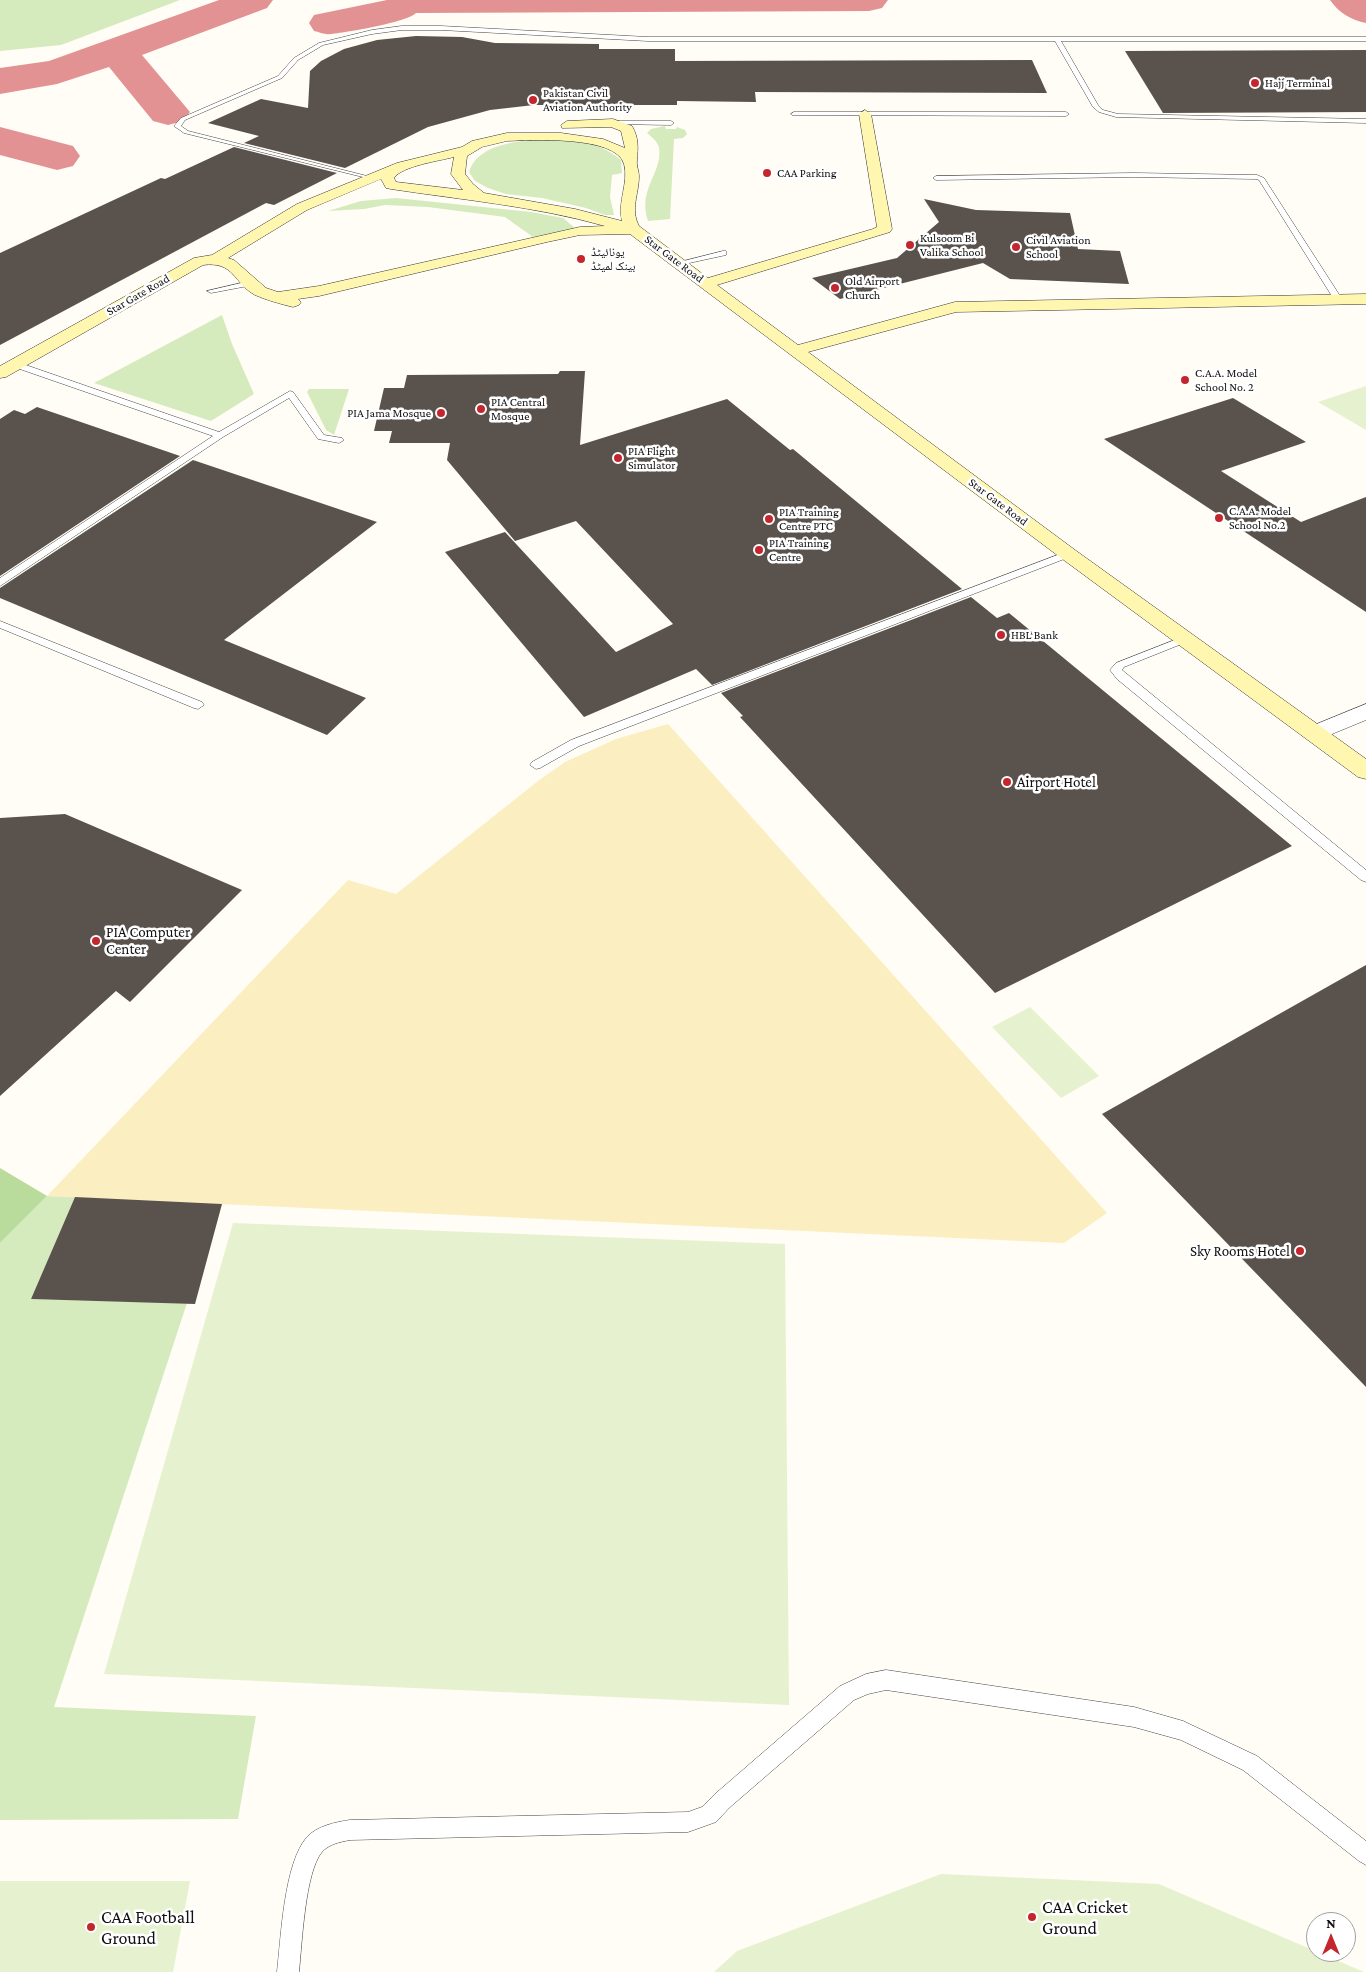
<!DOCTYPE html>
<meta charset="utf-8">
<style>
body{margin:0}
#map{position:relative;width:1366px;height:1972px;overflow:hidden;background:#fffdf5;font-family:"Crimson Pro",serif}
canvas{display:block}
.north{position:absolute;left:1306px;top:1912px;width:50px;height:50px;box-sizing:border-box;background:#fff;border:1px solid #a0a0a0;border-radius:50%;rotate:0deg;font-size:14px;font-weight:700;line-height:20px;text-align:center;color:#111}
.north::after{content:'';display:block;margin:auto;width:18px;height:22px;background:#c4262e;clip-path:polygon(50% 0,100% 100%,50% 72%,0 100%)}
</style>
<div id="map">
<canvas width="1366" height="1972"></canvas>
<div class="north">N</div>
</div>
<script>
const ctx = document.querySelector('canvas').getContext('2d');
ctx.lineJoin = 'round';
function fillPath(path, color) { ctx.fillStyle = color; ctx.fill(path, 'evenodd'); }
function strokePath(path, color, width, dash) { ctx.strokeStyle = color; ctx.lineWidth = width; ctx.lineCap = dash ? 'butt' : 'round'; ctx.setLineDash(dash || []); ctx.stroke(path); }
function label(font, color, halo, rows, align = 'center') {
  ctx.font = font + ' "Crimson Pro","Noto Naskh Arabic",serif'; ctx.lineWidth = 5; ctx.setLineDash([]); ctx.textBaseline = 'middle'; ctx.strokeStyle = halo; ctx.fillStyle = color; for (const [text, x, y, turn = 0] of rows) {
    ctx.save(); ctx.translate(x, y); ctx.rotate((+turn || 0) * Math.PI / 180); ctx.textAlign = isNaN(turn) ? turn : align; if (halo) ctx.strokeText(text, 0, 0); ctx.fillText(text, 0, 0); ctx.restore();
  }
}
const green = new Path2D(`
 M0 0H180L61 45 0 51Z
 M665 126 666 129H676L677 127 685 130 687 134 683 138 674 139 670 219 648 221C637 189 663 173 659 148 658 142 652 137 647 133L651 129Z
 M544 139C576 141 595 139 621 160L622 173 612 175 610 197 614 215H605L586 208 542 198 506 194 488 188 475 181 469 172C478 143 519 141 544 139Z
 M396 198 531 212 563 218 575 228 533 237 505 217 428 207 385 205 364 209 328 211 361 201Z
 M222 315 232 344 254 394 211 421 94 383Z
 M309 389H349L334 435 326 430 307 392Z
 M47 1196 75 1197 31 1299 187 1303 54 1707 256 1716 238 1819 0 1820V1243Z`);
const forest = new Path2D(`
 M0 1168 47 1196 0 1243Z`);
const sand = new Path2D(`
 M668 724 1107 1213 1064 1243 47 1196 348 880 396 894 538 781 565 762 616 739Z`);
const pitch = new Path2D(`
 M1366 386V430L1318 402Z
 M1030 1007 1099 1076 1061 1098 992 1027Z
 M233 1223 785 1244 789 1705 104 1674Z
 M941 1874 1159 1884 1364 1972H714L737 1951Z
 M0 1881H190L173 1972H0Z`);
const taxiway = new Path2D(`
 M219 0H273L267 8 142 55 190 112 183 121 168 125 153 121 109 67 57 84 0 94V68L49 61Z
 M387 0H888L882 8 869 11 416 13C408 22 344 33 330 34 325 35 319 32 314 31L309 23 314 15Z
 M1330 0H1366V23C1351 20 1339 13 1330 0Z
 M0 127 73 146 80 156 73 166 57 170 0 155Z`);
const building = new Path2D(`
 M416 36 462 37 495 43 599 44V49H675V61L1032 60 1047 93 755 92 756 102 677 101V105H534L490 110 428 127 345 168 244 143 259 136 208 123 261 99 308 108 310 71 321 61 344 49 377 40Z
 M1366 50V112L1163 113 1125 51Z
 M234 147 337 173 274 205 266 203 0 345V253L161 178 165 179Z
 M924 199 976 210 1070 213 1078 249 1120 251 1129 284 1010 279 983 263 840 299 812 278 897 258 939 222Z
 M560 371H585L580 445 727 399 790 450 793 449 962 589 712 685 696 669 584 717 445 552 505 532 616 652 673 624 576 521 515 541 447 460 450 443H389L392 431H374L384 388H404L407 375 558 374Z
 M1233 398 1306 442 1221 471 1301 522 1366 497V612L1104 439Z
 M37 407 180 456 0 576V419L14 410 25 414Z
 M193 460 377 522 224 640 366 698 327 735 0 598V588Z
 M971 597 997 618 1009 613 1292 846 995 993 740 717 743 716 721 693Z
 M65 814 242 890 130 1002 116 991 0 1096V818Z
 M1366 965V1387L1102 1114Z
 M75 1197 222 1204 195 1304 31 1299Z`);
const lane = new Path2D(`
 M402 26H441L648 37H1366V41H1061L1098 105 1103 110 1118 114 1366 119V123L1116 117 1099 112 1093 107 1055 41H648L441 30H402L372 34 323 45 298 60 282 78 185 120 181 126 188 131 371 177V179L184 133 174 126 181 118 278 76 294 58 319 43 372 30Z
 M794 112H1066L1069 114 1066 116 792 115 791 114Z
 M613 121H671L674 123 671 125 611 124 610 123Z
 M1134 173 1257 175 1264 178 1342 299 1335 301 1259 180 1256 179 1134 177 936 180 933 178 936 176Z
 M723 251H726V255L680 265 676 263Z
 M250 281 254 283 253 285 211 293 207 291Z
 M14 363H20L219 432 290 391 293 392 324 435 342 438 344 440 339 443 318 439 289 398 223 437 0 586V578L213 436 14 367Z
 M1068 551 1072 552V556L579 746 540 768 536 769 530 765 532 762 571 740Z
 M0 621 202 702 204 705 198 709 194 708 0 628Z
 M1185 636 1189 637 1190 639 1189 641 1124 667 1122 670 1366 870V882L1361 880 1117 679 1110 670 1116 663Z
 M886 1670 1134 1707 1183 1721 1257 1756 1366 1841V1865L1359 1861 1243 1770 1181 1740 1134 1727 886 1690 868 1694 854 1700 729 1808 716 1822 688 1832 350 1840C340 1842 329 1844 322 1852 305 1872 302 1944 299 1972H277C281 1937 284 1863 307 1837 317 1826 336 1822 350 1820L688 1812 702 1807 715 1794 840 1686 866 1674Z`);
const street = new Path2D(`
 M1366 704V720L1315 741 1307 738 1303 733 1307 728Z`);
const secondary = new Path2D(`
 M865 110 871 114 892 229 890 232 717 285 798 345 955 302 1366 294V304L956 312 808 352 1075 550 1366 759V779L1358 777 1061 558 630 234 580 235 547 242 319 296 298 299 301 302 299 305 293 307C281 304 266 300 255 295 233 283 235 261 203 265L6 377 0 378V366L194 258 212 255 297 204 397 163 462 147 472 141 507 133H561L603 139 625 148 621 131 611 127 562 128 561 125 567 121 613 119 632 126C639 138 638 148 637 160 636 165 639 171 639 176 639 194 630 209 639 226L708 278 873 229 877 227 859 114ZM507 141C530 140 616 135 624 164 629 183 617 202 622 221L575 209 484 193 473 184 465 174 467 156 482 147ZM454 157 451 174 463 190 396 182 394 178C402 166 439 161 454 157ZM381 179 386 188 391 189C463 200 534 206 605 226L580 227 319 286 278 292 266 288 234 260 228 258 307 210Z`);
const markers = [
 [1255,83,5,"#c4262e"],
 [533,100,5,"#c4262e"],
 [767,173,5,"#c4262e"],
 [910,245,5,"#c4262e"],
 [1016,247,5,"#c4262e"],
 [581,259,5,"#c4262e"],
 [835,288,5,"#c4262e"],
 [1185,380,5,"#c4262e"],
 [481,409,5,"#c4262e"],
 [441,413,5,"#c4262e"],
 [618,458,5,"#c4262e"],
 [1219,518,5,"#c4262e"],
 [769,519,5,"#c4262e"],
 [759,550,5,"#c4262e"],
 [1001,635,5,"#c4262e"],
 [1007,782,5,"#c4262e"],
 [96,941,5,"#c4262e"],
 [1300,1251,5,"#c4262e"],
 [1032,1917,5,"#c4262e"],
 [91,1927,5,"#c4262e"]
];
const farPoinames = [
 ["Hajj Terminal",1265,83],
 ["Pakistan Civil",543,93],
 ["Aviation Authority",543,107],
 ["CAA Parking",777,173],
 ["Kulsoom Bi",920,238],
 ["Valika School",920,252],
 ["Civil Aviation",1026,240],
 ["School",1026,254],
 ["یونائیٹڈ",591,252],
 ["بینک لمیٹڈ",591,266],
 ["Old Airport",845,281],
 ["Church",845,295],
 ["C.A.A. Model",1195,373],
 ["School No. 2",1195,387],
 ["PIA Central",491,402],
 ["Mosque",491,416],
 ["PIA Jama Mosque",431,413,"right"],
 ["PIA Flight",628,451],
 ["Simulator",628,465],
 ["C.A.A. Model",1229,511],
 ["School No.2",1229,525],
 ["PIA Training",779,512],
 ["Centre PTC",779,526],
 ["PIA Training",769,543],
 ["Centre",769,557],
 ["HBL Bank",1011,635]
];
const farStreetnames = [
 ["Star Gate Road",674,259,37],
 ["Star Gate Road",138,295,-30],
 ["Star Gate Road",998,502,37]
];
const poiNames = [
 ["Airport Hotel",1017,782],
 ["PIA Computer",106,932],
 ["Center",106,949],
 ["Sky Rooms Hotel",1290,1251,"right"]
];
const nearPoinames = [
 ["CAA Cricket",1042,1907],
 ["Ground",1042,1928],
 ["CAA Football",101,1917],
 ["Ground",101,1938]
];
fillPath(green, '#d5ebbd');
fillPath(forest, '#b9dc9c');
fillPath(sand, '#fbeec1');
fillPath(pitch, '#e6f2cf');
fillPath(taxiway, '#e29292');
fillPath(building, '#5a524d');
strokePath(lane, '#444', 1);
strokePath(street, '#444', 1);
strokePath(secondary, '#333', 1);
fillPath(lane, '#fff');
fillPath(street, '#fff');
fillPath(secondary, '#fff6b0');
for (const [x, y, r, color] of markers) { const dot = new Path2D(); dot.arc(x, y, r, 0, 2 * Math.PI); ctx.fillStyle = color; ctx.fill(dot); strokePath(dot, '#fff', 2); }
label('12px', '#111', '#fff', farPoinames, 'left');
label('12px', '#111', '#fff', farStreetnames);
label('15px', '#111', '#fff', poiNames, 'left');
label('18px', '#111', '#fff', nearPoinames, 'left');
</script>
